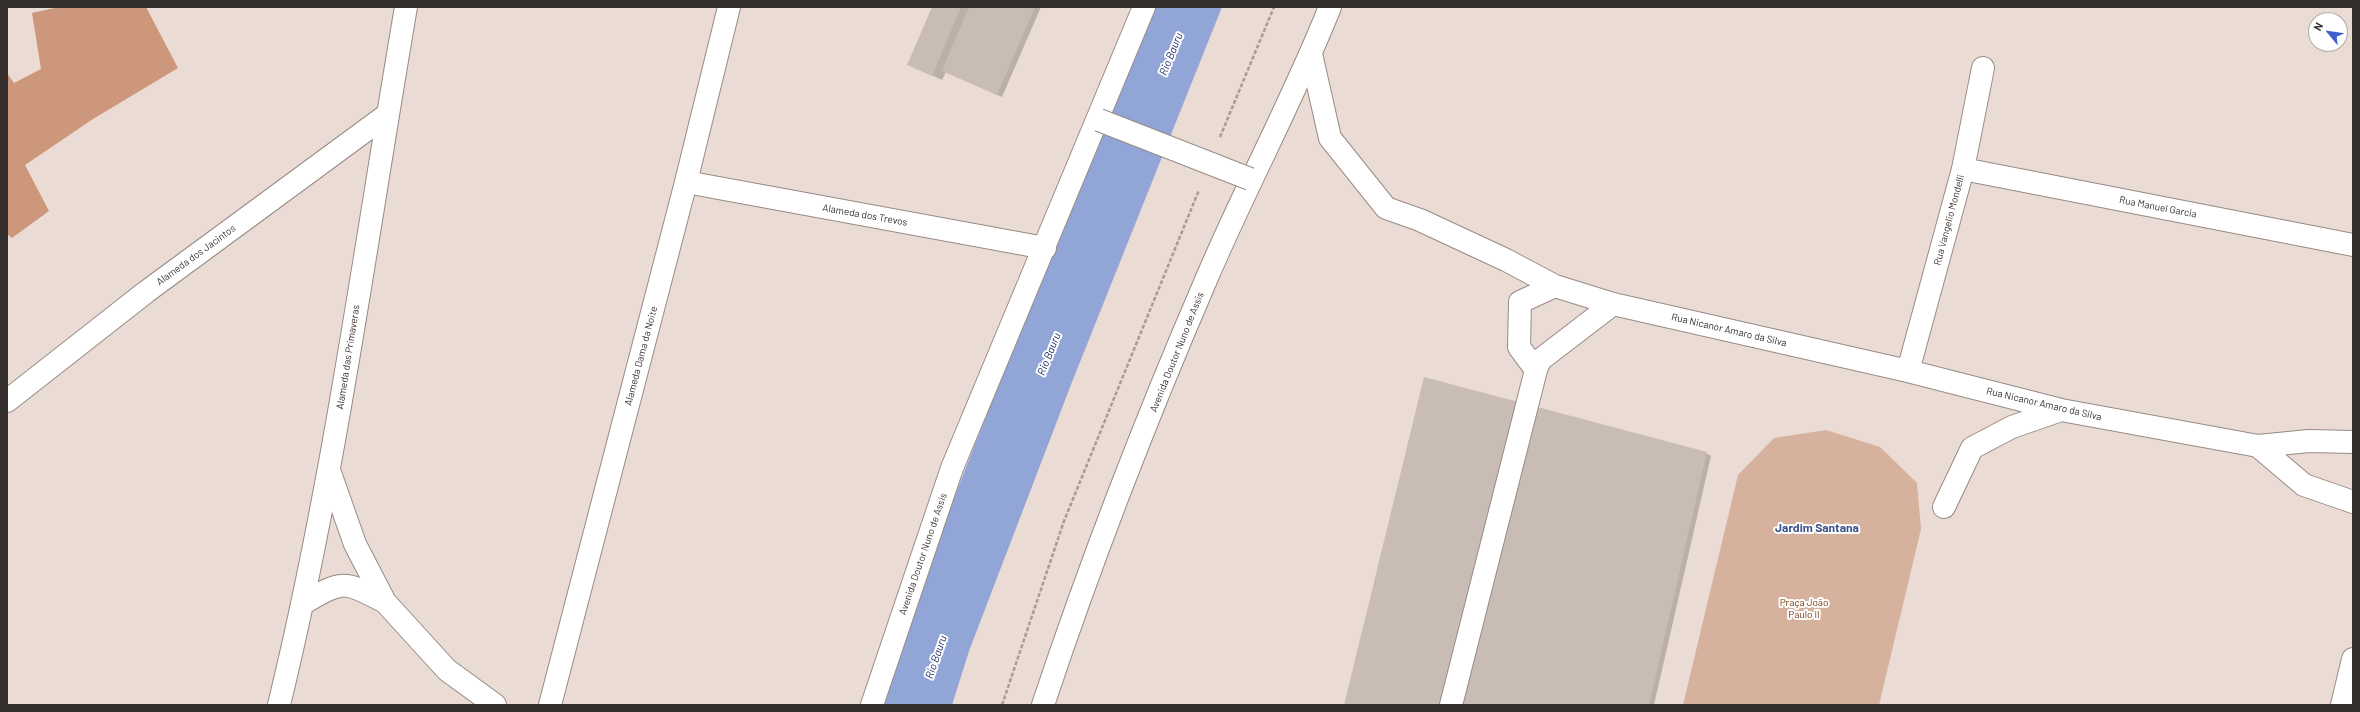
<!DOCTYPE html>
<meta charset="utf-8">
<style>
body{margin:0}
#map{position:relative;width:2360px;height:712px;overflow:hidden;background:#eadbd4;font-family:Barlow,sans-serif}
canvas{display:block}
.frame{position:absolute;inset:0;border:8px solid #35302d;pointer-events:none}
.north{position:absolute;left:2308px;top:12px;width:40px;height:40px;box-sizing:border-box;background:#fff;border:1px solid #aeacab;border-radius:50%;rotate:299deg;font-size:11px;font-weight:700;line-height:16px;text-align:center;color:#35302d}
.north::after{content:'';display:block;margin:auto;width:14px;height:18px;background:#3c5ed0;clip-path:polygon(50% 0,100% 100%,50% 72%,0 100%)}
</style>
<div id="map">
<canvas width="2360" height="712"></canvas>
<div class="frame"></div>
<div class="north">N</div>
</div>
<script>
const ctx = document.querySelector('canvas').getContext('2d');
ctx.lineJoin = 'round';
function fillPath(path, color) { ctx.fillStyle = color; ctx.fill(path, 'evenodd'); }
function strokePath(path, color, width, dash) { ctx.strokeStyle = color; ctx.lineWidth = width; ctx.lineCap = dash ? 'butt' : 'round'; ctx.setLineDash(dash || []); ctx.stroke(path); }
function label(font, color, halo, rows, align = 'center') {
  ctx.font = font + ' Barlow,sans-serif'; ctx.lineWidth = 4; ctx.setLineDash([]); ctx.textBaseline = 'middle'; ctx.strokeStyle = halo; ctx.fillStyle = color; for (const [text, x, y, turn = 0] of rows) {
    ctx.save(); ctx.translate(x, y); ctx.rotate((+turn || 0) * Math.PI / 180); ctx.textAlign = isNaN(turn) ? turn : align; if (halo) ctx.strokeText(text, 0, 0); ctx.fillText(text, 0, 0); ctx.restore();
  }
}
const green = new Path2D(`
 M1826 430 1880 447 1917 483 1921 529 1879 705H1683L1738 475 1774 438Z`);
const forest = new Path2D(`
 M59 7H146L178 68 93 119 25 165 49 211 12 238 7 234V73L14 83 41 69 32 13Z`);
const water = new Path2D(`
 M1146 7H1222L1072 382 969 651 952 705H879L911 608Z`);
const shadow = new Path2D(`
 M933 7H1041L1002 97 946 72 942 80 908 64Z
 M1706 453 1711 456 1654 705H1345Z`);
const building = new Path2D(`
 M932 7H961L932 76 907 65Z
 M969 7H1035L997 95 942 71Z
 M1424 377 1707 452 1649 705H1344Z`);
const path = new Path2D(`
 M1220 137 1274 7
 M1002 705 1064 521 1199 190`);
const minor = new Path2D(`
 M1311 54 1330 138 1386 208 1420 220 1506 260 1555 286 1613 304 1908 371 2061 410 2258 446 2309 441 2353 442
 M1963 169 2353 245
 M686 182 1045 248
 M1536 370 1519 347 1520 302 1555 286
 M1908 371 1963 169 1983 68
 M7 401 146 292 388 114
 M2258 446 2304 485 2353 502
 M330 473 355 544 385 602 447 670 495 705
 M1944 507 1972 448 2012 427 2061 410
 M304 603C344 579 344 581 385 602
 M279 705C335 475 366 240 406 7
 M550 705 686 182 729 7
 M1451 705 1536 370 1540 360 1613 304
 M2342 705 2353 659`);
const major = new Path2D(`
 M872 705 952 468 1144 7
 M1043 705C1091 561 1146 419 1206 280 1245 188 1293 100 1330 7`);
const majorBridge = new Path2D(`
 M1099 120 1250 179`);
const streetNames = [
 ["Rua Manuel Garcia",2158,207,11],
 ["Alameda dos Trevos",865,215,10],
 ["Rua Vangelio Mondelli",1949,220,-75],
 ["Alameda dos Jacintos",196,255,-36],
 ["Rua Nicanor Amaro da Silva",1729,330,13],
 ["Avenida Doutor Nuno de Assis",1177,352,-68],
 ["Alameda Dama da Noite",641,356,-75],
 ["Alameda das Primaveras",348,357,-81],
 ["Rua Nicanor Amaro da Silva",2044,404,13],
 ["Avenida Doutor Nuno de Assis",923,554,-71]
];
const parkNames = [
 ["Praça João",1804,603],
 ["Paulo II",1804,615]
];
const waterNames = [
 ["Rio Bauru",1171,54,-68],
 ["Rio Bauru",1049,354,-68],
 ["Rio Bauru",936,657,-71]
];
const quarterNames = [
 ["Jardim Santana",1817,528]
];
fillPath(green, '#d6b19e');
fillPath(forest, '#cd977b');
fillPath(water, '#91a5d7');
fillPath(shadow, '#0003');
fillPath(building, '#c9bcb5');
strokePath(minor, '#988b85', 24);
strokePath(major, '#988b85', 24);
strokePath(path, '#a79b96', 2.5, [4, 2]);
strokePath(minor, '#fff', 22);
strokePath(major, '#fff', 22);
strokePath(majorBridge, '#988b85', 24, []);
strokePath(majorBridge, '#fff', 22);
label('10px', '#35302d', '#fff', streetNames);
label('10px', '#753306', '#fff', parkNames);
label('italic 11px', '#192c66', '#fff', waterNames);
label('bold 12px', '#3d528d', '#fff', quarterNames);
</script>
